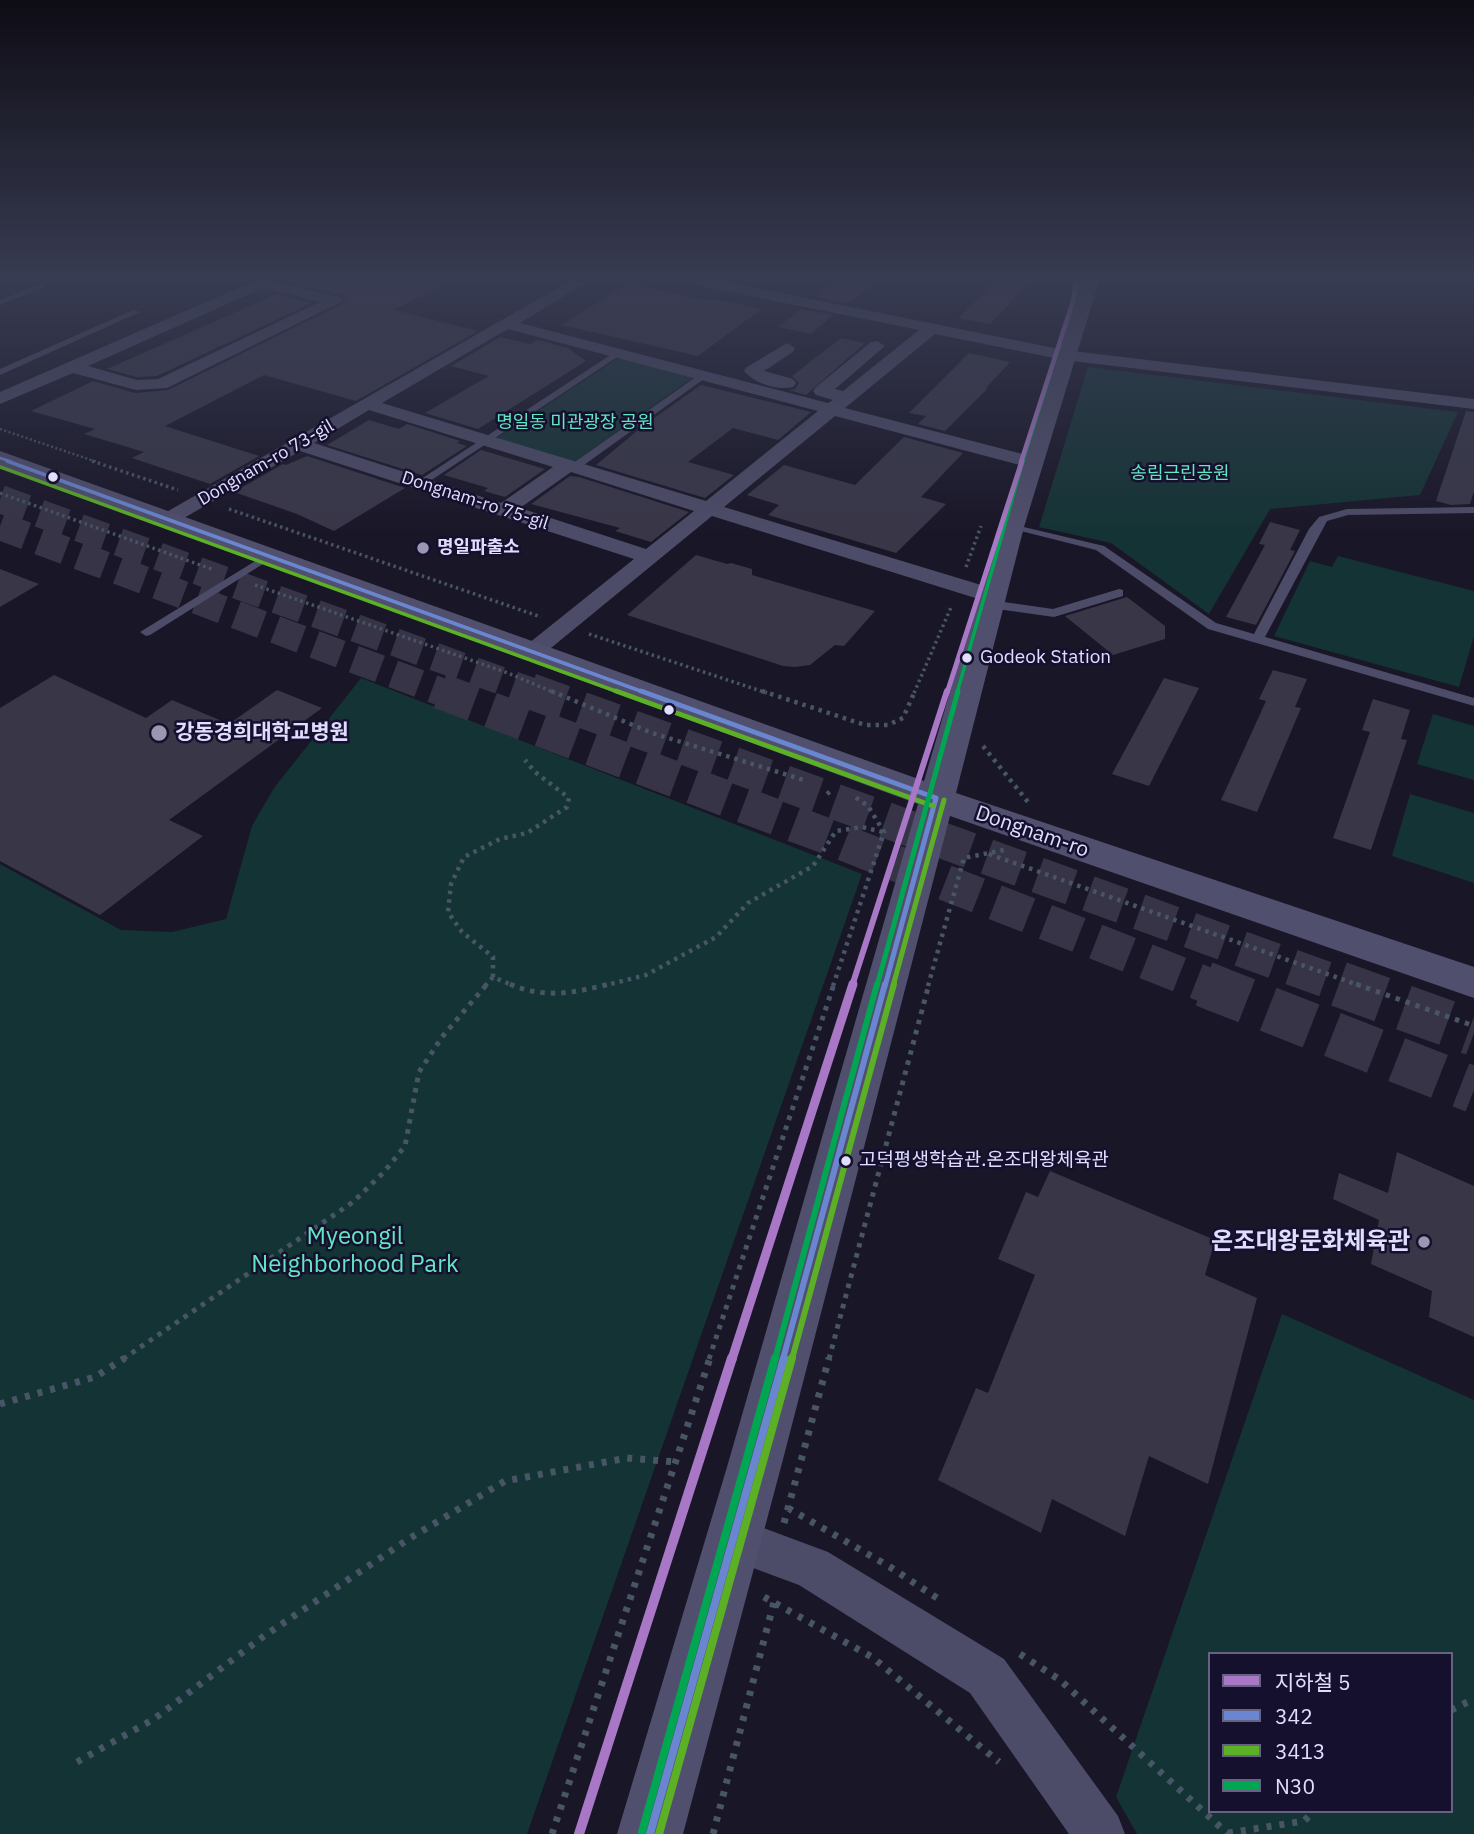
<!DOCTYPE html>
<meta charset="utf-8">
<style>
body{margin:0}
#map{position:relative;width:1474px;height:1834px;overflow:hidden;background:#191627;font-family:"IBM Plex Sans","Noto Sans KR",sans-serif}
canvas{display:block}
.legend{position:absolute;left:1208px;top:1652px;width:245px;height:161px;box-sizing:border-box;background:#15102d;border:2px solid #666281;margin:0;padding:9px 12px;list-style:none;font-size:21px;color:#e0ddff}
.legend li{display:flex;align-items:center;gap:14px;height:35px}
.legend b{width:35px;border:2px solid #666281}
</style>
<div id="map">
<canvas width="1474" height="1834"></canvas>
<ul class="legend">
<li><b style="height:9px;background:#a878c6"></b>지하철 5</li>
<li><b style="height:9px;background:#6a86d1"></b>342</li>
<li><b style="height:9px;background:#5bb025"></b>3413</li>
<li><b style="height:9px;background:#00a651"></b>N30</li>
</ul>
</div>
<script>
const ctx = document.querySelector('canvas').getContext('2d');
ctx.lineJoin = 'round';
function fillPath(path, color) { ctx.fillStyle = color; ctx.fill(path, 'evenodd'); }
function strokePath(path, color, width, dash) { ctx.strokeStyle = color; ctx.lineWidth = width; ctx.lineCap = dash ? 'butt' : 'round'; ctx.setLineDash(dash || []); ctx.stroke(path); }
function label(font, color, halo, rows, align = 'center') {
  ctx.font = font + ' "IBM Plex Sans","Noto Sans KR",sans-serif'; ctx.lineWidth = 5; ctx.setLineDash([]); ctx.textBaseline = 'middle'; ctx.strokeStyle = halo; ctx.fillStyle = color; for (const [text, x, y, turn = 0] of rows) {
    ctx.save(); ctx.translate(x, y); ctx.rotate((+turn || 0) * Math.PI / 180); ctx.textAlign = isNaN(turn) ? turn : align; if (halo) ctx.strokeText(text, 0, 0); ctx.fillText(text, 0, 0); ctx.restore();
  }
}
const green = new Path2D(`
 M620 357 695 376 573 463 495 439Z
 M1088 367 1458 412 1420 495 1270 509 1209 614 1111 543 1039 527Z
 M1338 556 1474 591V636L1459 687 1274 636 1310 561 1332 567Z
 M361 678 862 874 527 1834H0V864L121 930 172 932 226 919 252 826 274 788Z
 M1433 714 1474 726V780L1417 764Z
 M1410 794 1474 813V883L1392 856Z
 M1282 1314 1474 1400V1834H1137L1116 1797ZM1210 1654H1451V1811H1210Z`);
const building = new Path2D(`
 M309 281H448L394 310 478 331 356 401 264 375 165 426 259 456 210 484 132 458 144 452 84 434 95 429 31 411 93 381 135 393 168 390 346 302 342 295 299 285Z
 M837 281H876L848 304 816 297Z
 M996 281H1031L990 324 958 318Z
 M628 284 710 301 713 299 762 309 698 356 561 325Z
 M277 294 312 303 157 376 137 377 107 369Z
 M801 309 833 315 811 334 778 327Z
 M500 337 530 344 538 340 568 348 586 361 478 429 425 413 489 376 451 366Z
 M841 338 865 343 806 395 789 390 795 389 799 383 792 376Z
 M969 353 1010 362 986 388H988L945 431 918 424 926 416 909 413Z
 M701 385 811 412 778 440 733 428 688 462 734 475 705 498 596 465 643 426Z
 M1466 411 1474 412V491L1470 504 1451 505 1436 501Z
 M369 420 399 429 407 424 460 441 457 443 467 446 422 475 327 445Z
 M904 437 963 453 921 497 946 504 896 553 768 515 779 505 747 495 784 465 855 485Z
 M481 450 545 469 505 497 484 491 488 488 444 475Z
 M307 456 405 488 334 531 297 514 234 492 283 464 286 465Z
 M570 476 579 477 689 512 651 542 615 531 620 528 531 504Z
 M1270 522 1300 530 1290 550 1295 551 1256 625 1226 617 1265 545 1259 544Z
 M696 555 727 564 731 563 752 569V575L875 611 844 646 835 645 810 665 795 667 783 666 627 615Z
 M0 569 39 584 0 607Z
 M1127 597 1165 626V639L1113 655 1065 616Z
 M1273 670 1307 679 1295 707 1301 708 1257 812 1221 800 1266 701 1259 699Z
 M54 675 146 718 172 700 229 724 277 690 322 708 169 820 203 836 100 915 0 861V708Z
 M1164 678 1199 688 1149 786 1112 774Z
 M1373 699 1410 710 1401 739 1407 740 1371 850 1333 838 1370 732 1362 730Z
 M1397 1152 1474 1186V1337L1429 1317 1432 1291 1371 1264 1379 1220 1333 1199 1339 1173 1388 1193Z
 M1050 1171 1215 1240 1205 1275 1257 1298 1208 1484 1149 1456 1125 1536 1052 1499 1041 1533 938 1480 976 1388 988 1393 1035 1275 998 1259 1026 1192 1038 1197Z`);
const motorwayTunnelFar2 = new Path2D(`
 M0 499 535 693
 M0 526 444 693`);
const motorwayTunnelFar1 = new Path2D(`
 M440 691 829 837 1209 986
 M530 691 1344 986`);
const motorwayTunnel = new Path2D(`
 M1204 984 1474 1090
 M1339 984 1474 1033`);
const pathFar4 = new Path2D(`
 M0 429 97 462`);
const pathFar3 = new Path2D(`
 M92 461 178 490
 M0 493 214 570
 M229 509 541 617
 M966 567 981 526
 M255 585 508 673 555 693
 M589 634 767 693
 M914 693 952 605`);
const pathFar2 = new Path2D(`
 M551 691 652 733 804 780
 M762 691 865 725H888L903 718 915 691
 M983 746 1028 802
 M827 794 833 789
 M989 854 1361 986
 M493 977V957L462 932 448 912 451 884 464 857 500 839 527 833 567 807 569 798 535 772 525 760
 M485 986 493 977 514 986
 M603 986 646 975 716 937 748 903 813 866 836 831 862 827 883 832
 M833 986 884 832 868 806 855 797
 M928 986 964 858 1004 850`);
const pathFar1 = new Path2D(`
 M510 984C544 999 574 993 609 984
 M1356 984 1474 1026
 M123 1359 353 1202 384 1172 405 1146 419 1072 442 1037 487 984
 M709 1359 834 984
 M829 1359 929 984`);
const path = new Path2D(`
 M0 1404 95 1377 125 1358
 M788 1508 890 1567 943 1602
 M784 1523 829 1358
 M764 1597 872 1657 999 1762
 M1020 1654 1060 1680 1228 1834
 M1451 1710 1474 1699
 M77 1762 154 1719 264 1636 407 1540 505 1481 627 1458 676 1462
 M1228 1833 1304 1821 1314 1811
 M552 1834 710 1358
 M713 1834 774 1602`);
const service = new Path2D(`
 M40 284 47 286 0 305V300Z
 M133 310 140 312 0 375V369Z
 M615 352 622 354 424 485 415 483Z
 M700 374 708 376 577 470H569V466Z
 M1474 507V513L1348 515 1327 521 1265 637 1474 698V706L1208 629 1096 550 1005 527 1011 524 1104 546 1216 623 1254 634 1309 529 1319 517 1347 509Z
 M270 552 276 555 274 557 150 635 146 636 140 632Z
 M1119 589 1123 590V596L1054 617 990 608 984 604 990 600 1053 609Z`);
const minor = new Path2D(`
 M254 281H273L341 298 343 301 167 388 136 390 73 373 0 404V392ZM263 288 320 302 158 379 137 380 88 366Z
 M570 281H588L520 323 828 403 833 400 816 395 813 391 816 387 871 342 877 341 885 346 835 389 843 391 919 330 701 286 694 281H722L1064 350 1474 399V409L1064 360 935 334 845 408 1038 458 1041 462 1038 466 1031 468 835 416 724 507 1001 591 1004 596 1001 601H985L712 516 540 657H524L520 652 524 647 634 559 300 451 177 522H163L160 518 163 514ZM508 329 818 411 706 501 382 403ZM369 410 553 467 501 503 314 443ZM571 472 694 511 646 549 520 508Z
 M787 343 795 348 793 352 764 371 793 379 796 383 793 387C777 391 754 383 744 371L747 367Z
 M734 1517 828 1552 1004 1659 1118 1816 1125 1834H1069L970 1693 799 1585 718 1555 712 1539 718 1523Z`);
const secondary = new Path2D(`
 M1079 281H1099L1024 527 956 793 1474 967V998L950 816 781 1467 683 1834H617L727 1467 918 804 0 467V451L924 781 998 527Z`);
const bus1Far4 = new Path2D(`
 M0 458 12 462`);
const bus1Far3 = new Path2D(`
 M7 461 646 693`);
const bus1Far2 = new Path2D(`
 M641 691 936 798
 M885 986 936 798`);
const bus1Far1 = new Path2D(`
 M783 1359 885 984`);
const bus1 = new Path2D(`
 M650 1834 784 1358`);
const bus2Far3 = new Path2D(`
 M0 467 621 693`);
const bus2Far2 = new Path2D(`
 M616 691 933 806
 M893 986 944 800`);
const bus2Far1 = new Path2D(`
 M792 1359 894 984`);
const bus2 = new Path2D(`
 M659 1834 792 1358`);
const bus3Far4 = new Path2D(`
 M1023 462 1080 281`);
const bus3Far3 = new Path2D(`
 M957 693 1023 461`);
const bus3Far2 = new Path2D(`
 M877 986 958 691`);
const bus3Far1 = new Path2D(`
 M775 1359 877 984`);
const bus3 = new Path2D(`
 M642 1832 775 1358`);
const metro1Far4 = new Path2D(`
 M1021 462 1073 301 1076 281`);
const metro1Far3 = new Path2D(`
 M947 693 1022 461`);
const metro1Far2 = new Path2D(`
 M852 986 947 691`);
const metro1Far1 = new Path2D(`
 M732 1359 853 984`);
const metro1 = new Path2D(`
 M579 1834 732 1358`);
const markers = [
 [53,477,6,"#e0ddff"],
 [423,548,7,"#9a97b3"],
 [967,658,6,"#e0ddff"],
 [669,710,6,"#e0ddff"],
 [159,733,9,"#9a97b3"],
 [846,1161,6,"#e0ddff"],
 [1424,1242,7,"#9a97b3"]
];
const farParknames = [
 ["명일동 미관광장 공원",575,423],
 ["송림근린공원",1180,474]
];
const farStreetnames = [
 ["Dongnam-ro 73-gil",266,463,-30],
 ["Dongnam-ro 75-gil",475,501,18]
];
const farPoinames = [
 ["명일파출소",437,548]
];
const busNames = [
 ["Godeok Station",980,658],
 ["고덕평생학습관.온조대왕체육관",859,1161]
];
const poiNames = [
 ["강동경희대학교병원",175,733]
];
const streetNames = [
 ["Dongnam-ro",1032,832,19]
];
const nearParknames = [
 ["Myeongil",355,1237],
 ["Neighborhood Park",355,1265]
];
const nearPoinames = [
 ["온조대왕문화체육관",1410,1242]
];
fillPath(green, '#143334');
fillPath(building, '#393648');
strokePath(motorwayTunnelFar2, '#373447', 28, [28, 14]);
strokePath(motorwayTunnelFar1, '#373447', 36, [36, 18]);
strokePath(motorwayTunnel, '#373447', 46, [46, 23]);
strokePath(pathFar4, '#475565', 2.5, [2, 2.5]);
strokePath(pathFar3, '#475565', 3.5, [2.5, 3.5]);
strokePath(pathFar2, '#475565', 4.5, [3.5, 5]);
strokePath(pathFar1, '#475565', 5, [4.5, 6]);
strokePath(path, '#475565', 7, [5, 8]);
fillPath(service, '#4d4c68');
fillPath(minor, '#4d4c68');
fillPath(secondary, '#504f6d');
strokePath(bus1Far4, '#6a86d1', 2.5);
strokePath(bus1Far3, '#6a86d1', 3.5);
strokePath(bus1Far2, '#6a86d1', 5);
strokePath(bus1Far1, '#6a86d1', 6);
strokePath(bus1, '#6a86d1', 8);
strokePath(bus2Far3, '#5bb025', 3.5);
strokePath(bus2Far2, '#5bb025', 5);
strokePath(bus2Far1, '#5bb025', 6);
strokePath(bus2, '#5bb025', 8);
strokePath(bus3Far4, '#00a651', 2.5);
strokePath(bus3Far3, '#00a651', 3.5);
strokePath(bus3Far2, '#00a651', 5);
strokePath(bus3Far1, '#00a651', 6);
strokePath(bus3, '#00a651', 8);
strokePath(metro1Far4, '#a878c6', 4.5);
strokePath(metro1Far3, '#a878c6', 5);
strokePath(metro1Far2, '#a878c6', 6);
strokePath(metro1Far1, '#a878c6', 9);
strokePath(metro1, '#a878c6', 10);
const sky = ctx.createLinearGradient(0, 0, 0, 537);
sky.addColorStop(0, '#0e0c15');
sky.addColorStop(0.52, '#383c52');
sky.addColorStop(1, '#383c5200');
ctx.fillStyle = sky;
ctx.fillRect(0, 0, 1474, 537);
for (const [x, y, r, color] of markers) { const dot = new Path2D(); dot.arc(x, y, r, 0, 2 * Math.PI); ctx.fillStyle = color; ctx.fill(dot); strokePath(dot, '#15102d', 2.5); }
label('18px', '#62e6c4', '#15102d', farParknames);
label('18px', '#e0ddff', '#15102d', farStreetnames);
label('bold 18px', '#e0ddff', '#15102d', farPoinames, 'left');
label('19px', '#e0ddff', '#15102d', busNames, 'left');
label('bold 21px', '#e0ddff', '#15102d', poiNames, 'left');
label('21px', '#e0ddff', '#15102d', streetNames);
label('24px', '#62e6c4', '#15102d', nearParknames);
label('bold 24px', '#e0ddff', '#15102d', nearPoinames, 'right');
</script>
